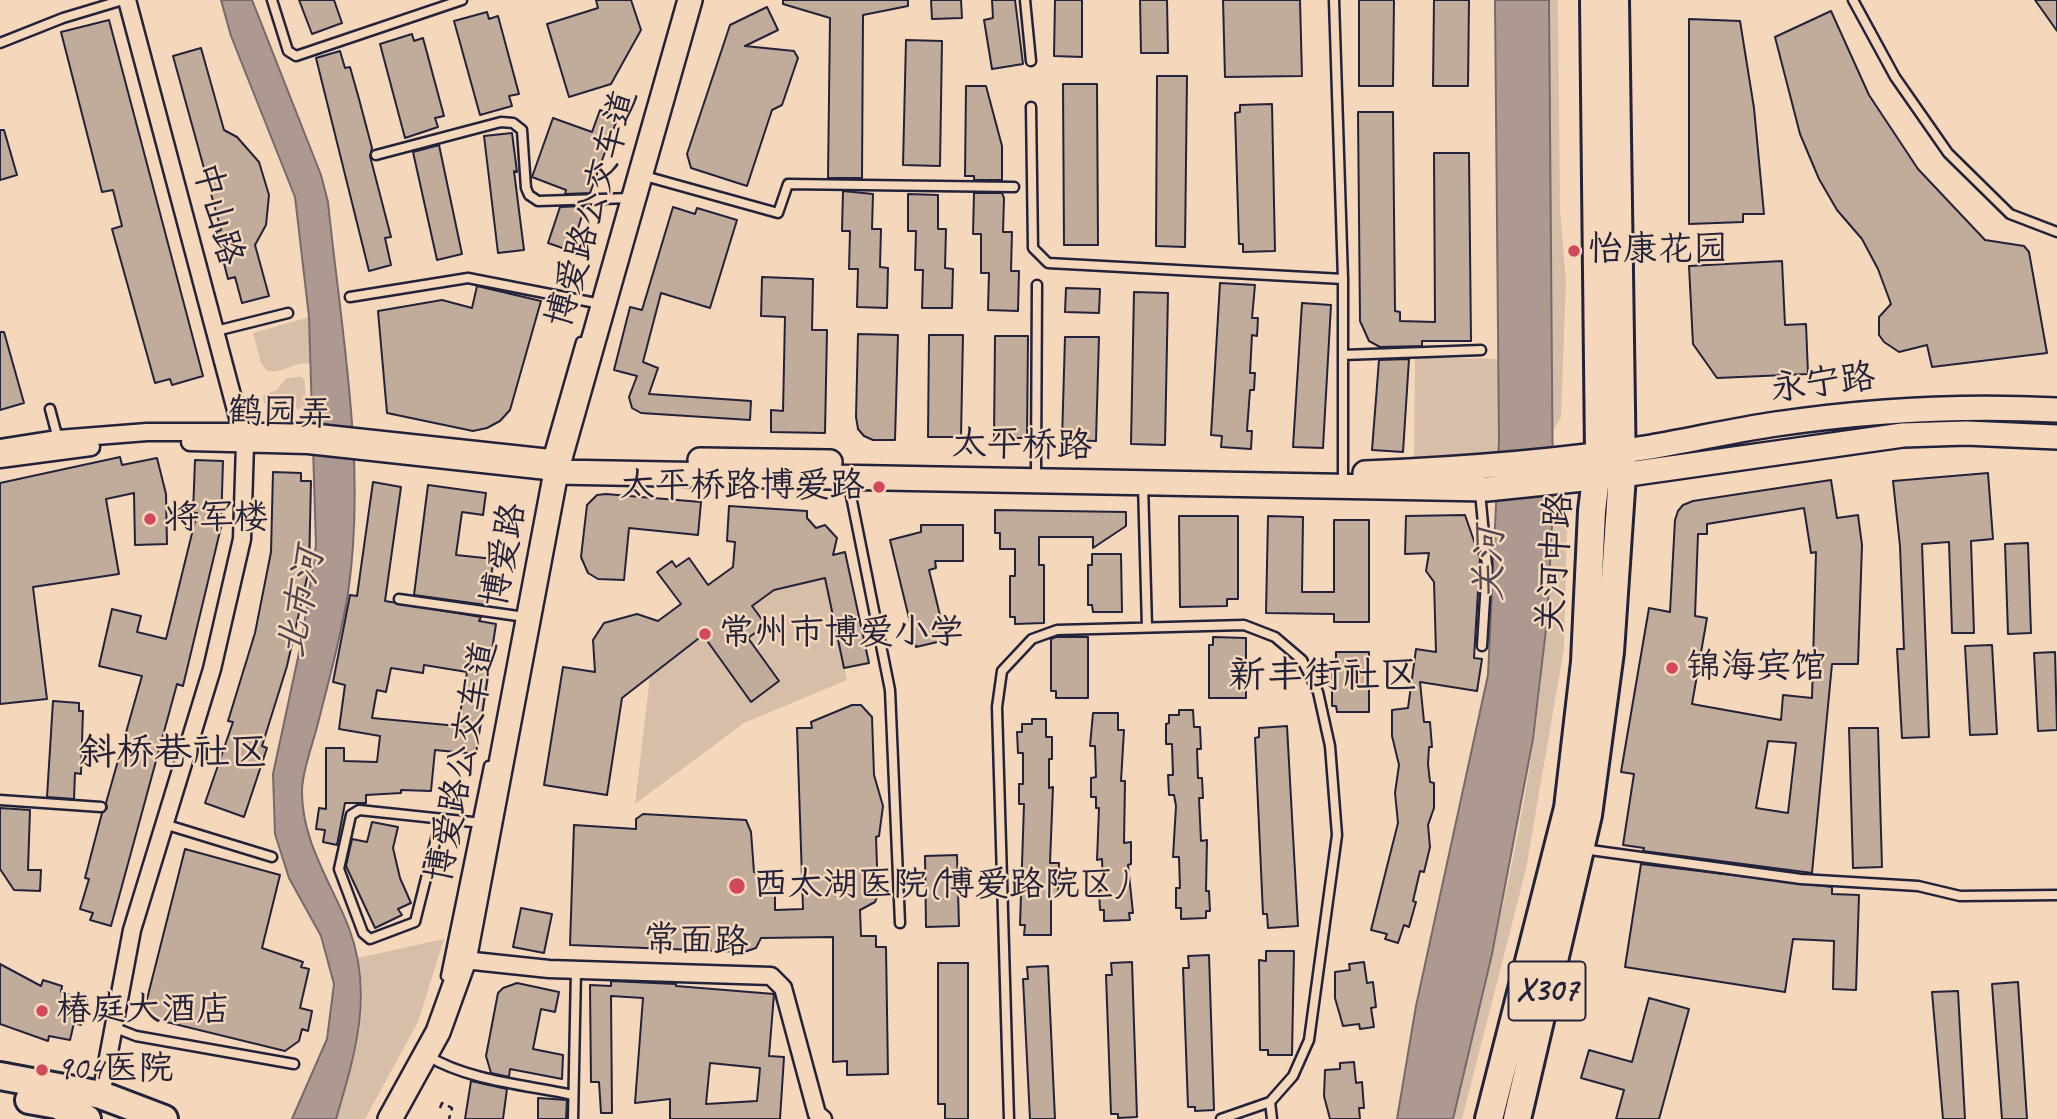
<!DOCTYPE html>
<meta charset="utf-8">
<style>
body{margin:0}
canvas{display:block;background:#f5d8bb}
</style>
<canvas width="2057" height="1119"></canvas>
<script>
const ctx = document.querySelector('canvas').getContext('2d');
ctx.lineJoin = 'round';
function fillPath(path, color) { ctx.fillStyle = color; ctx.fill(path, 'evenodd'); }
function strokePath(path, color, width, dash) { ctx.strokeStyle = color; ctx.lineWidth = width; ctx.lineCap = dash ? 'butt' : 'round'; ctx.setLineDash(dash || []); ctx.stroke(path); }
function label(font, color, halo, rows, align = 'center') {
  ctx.font = font + ' Caveat,"LXGW WenKai TC",sans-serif'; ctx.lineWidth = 5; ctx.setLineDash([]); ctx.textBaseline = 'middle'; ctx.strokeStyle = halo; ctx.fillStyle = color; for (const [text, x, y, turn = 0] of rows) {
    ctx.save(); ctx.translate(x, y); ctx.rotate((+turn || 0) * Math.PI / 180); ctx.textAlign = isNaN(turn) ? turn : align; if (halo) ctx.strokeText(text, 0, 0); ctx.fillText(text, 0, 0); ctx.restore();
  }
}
const green = new Path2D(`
 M1549 0H1558L1560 209 1566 282 1561 417 1552 433Z
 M309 317 311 364C295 360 285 374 267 371L261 363 253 333Z
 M1415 357 1500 359 1499 454 1414 463Z
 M302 377 305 382 306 409 274 408 264 403 263 395 277 390 286 378Z
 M1553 505 1558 507 1567 528 1564 648 1526 869 1462 1119H1453C1483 993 1515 867 1534 739 1545 661 1549 583 1553 505Z
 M825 578 847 680 744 723 635 804 650 676 703 635 707 639 774 590Z
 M444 939 418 1022 365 1119H336C351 1068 373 1012 357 958Z`);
const water = new Path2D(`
 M221 0H252L321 175 328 202C341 331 367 464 348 593 341 638 328 683 317 727 312 746 303 769 302 789 301 841 331 882 349 928 374 995 355 1054 336 1119H292L327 1039 334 984 321 936 289 878 275 834 273 774 302 639 316 545 309 317 295 197 231 36Z
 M1495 0H1549L1553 505 1547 621 1533 739 1492 954 1453 1119H1397L1416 1006 1488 675 1499 441Z`);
const building = new Path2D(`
 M299 0H334L342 23 312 34Z
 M596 0H631L641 30 611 84 569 97 547 24 598 8Z
 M783 0H908V6L863 15 862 178H828L830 18 783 4Z
 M931 0H961L962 18 932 19Z
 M992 0H1015L1023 64 992 69 984 20 993 18Z
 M1055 0H1082V57L1054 56Z
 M1140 0H1167L1168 53H1141Z
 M1223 0H1300L1302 76 1225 77Z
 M1359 0H1394L1393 86H1359Z
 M1434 0H1469L1468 86H1433Z
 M2035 0H2057V31Z
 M767 7 778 30 745 46 794 51 798 58 782 105 772 110 747 186 691 168 687 154 730 25Z
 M1831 11 1869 95 1918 169 1985 240 2024 246 2029 252 2047 353 1932 367 1927 345 1899 352 1884 342 1879 335V317L1891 304 1878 269 1862 239 1837 210 1819 179 1800 134 1775 37Z
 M487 12 489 19 498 16 519 94 509 96 512 106 480 115 454 21Z
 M1689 19 1740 21 1754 108 1764 214H1743V222L1689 224Z
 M109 20 203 376 172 385 170 379 155 383 112 229 122 226 113 190 102 192 61 32Z
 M412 34 414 41 423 38 444 116 435 118 438 127 405 138 380 44Z
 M906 40 942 41 940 166 903 165Z
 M201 48 224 130 237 137 259 162 269 195 266 225 255 245 269 296 242 303 235 277 228 279 216 232 221 230 173 56Z
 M340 51 345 68 350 67 359 99 372 148 370 156 391 237 385 238 391 265 369 271 316 58Z
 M1157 76H1187L1185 247 1156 246Z
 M1063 84H1097L1098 245H1064Z
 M966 86H986L1002 146V180H974V176H965Z
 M1272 104 1275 251 1243 252V244H1239L1235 113 1240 112V105Z
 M600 110 618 117 590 193 565 194 566 190 532 177 553 118 592 132Z
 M1358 112H1393L1395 311 1400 312V321L1435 322 1434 153H1469L1471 341H1422V346L1380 347 1369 341 1360 321Z
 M0 130H4L17 175 0 180Z
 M512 133 517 172 514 171 524 250 498 253 484 136Z
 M439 145 462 254 437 260 413 152Z
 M843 191 873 194 872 229H881L880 267 888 268 887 308 857 307 858 269H849L850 231H842Z
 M974 193H1002L1004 198 1003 232H1012L1011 271H1019L1018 311 988 310 989 273H981V234H973Z
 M908 194 938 195V229H946L945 268 953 269 952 308H922L923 270H915L916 231H908Z
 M585 206 571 251 548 243 560 207Z
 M673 207 695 214 697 208 737 220 710 308 661 293 643 362 658 368 649 394 751 401 750 420 641 413 632 408 629 397 637 376 614 370 630 307 642 310Z
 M1782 261 1785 325 1806 324 1808 374 1717 378 1693 344 1689 266Z
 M762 277 813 279 812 330H827L825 433 771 432V410L783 411 785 317 761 316Z
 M1220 283 1255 285 1252 318H1258L1257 336 1252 335 1250 373H1255L1254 390H1250L1247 431H1252L1251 449 1221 447 1222 436 1211 435Z
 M477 286 541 301 510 410 500 421 487 428 473 431 387 413 378 311 442 300 472 308Z
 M1066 288 1100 289 1099 313 1065 312Z
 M1134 292 1168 293 1165 445 1131 444Z
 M1302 303 1331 305 1323 448 1293 447Z
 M0 332H4L24 403 0 410Z
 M858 334 898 335 895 440H873L864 436 858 429 856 417Z
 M929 335H963L961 437H928Z
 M995 336H1028L1027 438H994Z
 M1065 337H1099L1096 441 1062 440Z
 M1409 359 1403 452 1372 450 1379 360Z
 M120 457 122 465 157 458 166 494 167 544 135 545 134 493 106 499 119 574 33 587 47 699 0 704V483Z
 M195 460 223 461 221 527 183 686 177 684 111 926 90 920 93 913 80 909 89 879 85 878 102 813 107 808 106 803 142 676 99 666 112 609 141 616 137 632 166 639 197 513H193Z
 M273 472 301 473V481H311L309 569 287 666 262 746 267 748 244 817 205 803 233 722 228 721 255 633 271 552Z
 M1988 473 1993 539 1971 541 1974 633H1952L1949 542 1922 544 1929 737 1902 738 1897 649H1904L1900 546 1893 481Z
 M1831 480 1837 518 1858 515 1862 545 1858 664H1832L1812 873 1643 851 1644 848 1623 845 1634 774 1621 772 1649 608 1670 612 1675 520 1678 511 1683 505 1693 501ZM1804 508 1811 553 1816 552 1812 698 1783 695 1781 720 1692 704 1707 618 1695 616 1698 534H1707V524ZM1768 741 1796 743 1788 813 1756 808Z
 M373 482 401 487 385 601 481 617 479 621 496 624 476 754 435 750 431 791 401 790V793L366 795V803H345L337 845 323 842 325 830 316 829 319 808 326 809V748H344V761L377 762 380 736 339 729 345 685 333 682 350 595 357 596ZM424 665 467 672 458 726 372 718 377 690 386 692 391 668 423 673Z
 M428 485 486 493 483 515 462 512 456 555 494 559 486 605 414 595Z
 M606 494 701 502 698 535 629 528 624 580 598 579 588 573 581 557 587 505 597 495Z
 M729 506 807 511V518L816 528 825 525 837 538 833 555 845 552 869 663 844 668 825 578 774 590 752 606 766 625 748 638 779 681 751 702 703 635 622 698 607 795 544 785 563 667 595 672 593 640 604 623 637 614 658 621 681 604 657 572 672 561 676 567 689 558 708 585 733 567 735 542 727 541Z
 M995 510 1126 512V526L1093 548V537H1039V565H1044V623L1015 624V617H1010V576H1015V549H1000V533H995Z
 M1465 515 1480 558 1474 658 1482 659 1477 691 1420 682 1424 722H1430L1432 747H1429L1428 764 1430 782 1434 783V808L1428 825 1430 847 1424 872 1420 871 1413 901 1416 902 1409 927 1404 925 1398 943 1385 939 1387 934 1371 930 1398 823 1395 793 1399 765 1392 736V710L1408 708 1416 649 1436 652 1434 582 1426 571 1429 553 1405 554 1406 516Z
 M1179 516H1238V599H1227V606L1180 607Z
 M1268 516 1303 517 1302 592H1334V520H1369V622H1334V614L1266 613Z
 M921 525H963V561H935L936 568 929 570 946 640 916 647 890 540 921 532Z
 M2028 543 2031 633 2008 634 2005 544Z
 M1092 554H1121L1122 612H1093L1092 605H1088V565H1092Z
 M1056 637H1088V698H1056V691H1051V639Z
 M1213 637 1246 638V698H1209V645H1213Z
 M1992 645 1997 734 1970 735 1965 646Z
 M1336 652H1369V712H1337L1336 706H1332V660H1336Z
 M2055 652 2057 730 2038 731 2034 653Z
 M53 701 79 703V711H83L81 774 75 773 74 799 47 797Z
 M852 705H861L872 717 874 775 883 806 879 836 876 837 878 895 875 902 860 910 861 936H876V947H886L888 1074 847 1075V1061L833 1062V937L761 938 756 948 744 952 570 945 574 825 636 829V819L643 814 746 820 751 832 754 872H775V910L803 909 797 728H812L811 722Z
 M1179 710H1193L1194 727H1200L1201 749H1197L1198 778H1202L1203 798H1199L1201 841 1207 840 1206 891H1209L1210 911H1206V918L1181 919V908H1176V888H1180L1179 857H1173L1176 806 1174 795H1169L1168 775H1173L1172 744H1166V724L1169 723V715H1179Z
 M1093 713H1118V730H1124L1121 781H1125L1124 843 1131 842V864L1128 865 1133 913H1129L1130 920 1104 921V910H1100L1099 890H1103L1102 859 1097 860 1099 808H1096V797H1091V778L1096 777 1095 746H1090Z
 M1032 719H1046V737H1052V759H1049V788L1053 787 1050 863H1059L1058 898H1051V935H1024L1025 925H1020L1024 804H1019V784H1023V753H1018L1017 732H1022V724H1032Z
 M1287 726 1298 926 1268 928 1267 914H1263L1255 738 1259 737V728Z
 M1849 728H1878L1882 867 1853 868Z
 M0 808 30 810 28 870H41L40 891 14 890 0 869Z
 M372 822 398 827 393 848 400 878 411 903 398 909 402 915 375 928 346 866 352 839 367 842Z
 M185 849 280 875 262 948 303 962 301 967 309 969 300 1008 312 1011 308 1031 302 1029 299 1041 285 1051 150 1018 145 1007Z
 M957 855 959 926 926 927 925 856Z
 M1641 864 1832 887V894L1859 895 1856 990 1833 989 1834 941 1793 939 1785 992 1625 967Z
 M521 908 552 914 544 953 513 947Z
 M1266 951H1294L1292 1055H1268V1050H1260L1259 960 1266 961Z
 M1209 955 1214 1110 1195 1111V1107H1188L1183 968H1189L1188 956Z
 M1132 962 1137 1117 1118 1118V1114H1111L1106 975H1112L1111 963Z
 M1364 962 1367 983 1373 982 1376 1007 1371 1008 1374 1027 1360 1029 1359 1024 1343 1026 1335 998V972L1350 970 1349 964Z
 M938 963H968V1119H945V1104H938Z
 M0 964 41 986 43 980 62 986 61 992 87 1000 81 1025 74 1023 70 1040 49 1036 48 1041 0 1024Z
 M1048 966 1055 1119H1030L1023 979H1028L1027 967Z
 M611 981 676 984V986L774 994 769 1056 784 1057 780 1119H670V1099L635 1103 643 998 611 996 612 1113H601L599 1082H591L590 985 611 986ZM710 1063 760 1068 757 1101 706 1104Z
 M2018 982 2027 1119H2002L1992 984Z
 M517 983 559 992 555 1012 541 1009 533 1049 563 1055 562 1079 510 1069 509 1077 491 1073 486 1056 498 993 503 988Z
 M1958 991 1965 1119H1943L1932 992Z
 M1649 998 1689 1009 1659 1119H1616L1624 1090 1581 1078 1589 1050 1632 1062Z
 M1354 1062 1356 1083 1362 1082 1364 1108H1359L1360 1119H1330L1324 1096 1325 1070 1340 1069V1063Z
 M471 1081 507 1089 503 1119H465Z
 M538 1098 567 1100 566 1119H538Z`);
const path = new Path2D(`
 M440 1108 442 1103 452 1108 449 1119`);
const lane = new Path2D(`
 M272 0 288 51 296 56 462 0
 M1025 0 1031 61
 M1334 0 1343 279V474
 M1853 0 1895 77 1948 153 2010 214 2057 232
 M0 43 63 18 123 0
 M1031 107 1033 248 1048 263 1343 279
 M376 155 501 122 513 123 522 130 526 188 529 195 538 201 631 198
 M641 175 778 213 788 184 1014 187
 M350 297 468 278 601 304
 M216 331 288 313
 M1343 355 1481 350
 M50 409 58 439
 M548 457 581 342
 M1036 468 1037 285
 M848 481 890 690 900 923
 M1143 484 1147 627
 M1480 492 1487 566 1482 646
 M399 599 525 617
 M0 800 101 807
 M441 819 415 922 370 939 363 933 339 869 351 815 359 810 482 823
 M164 824 272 857
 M1583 849 1801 879 1918 886 1960 896 2057 895
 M446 976 489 766
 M113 1027 136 1036 294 1064
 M428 1056C469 1081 527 1085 573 1095
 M1270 1102 1272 1119
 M573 1119 576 970
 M1009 1119 997 707 1002 671 1032 639 1057 630 1244 625 1275 637 1302 660 1318 692 1330 746 1337 835 1309 1040 1293 1076 1270 1102 1221 1119`);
const street = new Path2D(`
 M190 442 308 445 556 472
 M0 448 58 439 147 432H309L560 459
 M0 459 91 447
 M464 960 549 969 771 976 783 988 817 1114 823 1119
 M101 1095 132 930 212 669 242 539 245 444 127 0`);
const secondary = new Path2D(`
 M700 460 830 462
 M556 472 1487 489 1622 475 1903 435 1966 433 2057 437
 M1365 473C1460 469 1556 462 1651 447 1692 440 1734 430 1776 424 1870 410 1962 405 2057 410
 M390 1119 438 1032 464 960 556 472 690 0`);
const primary = new Path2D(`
 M0 1076 101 1095 164 1119
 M29 1100 57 1105 87 1119
 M1489 1119 1568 808 1585 662 1592 511 1599 453 1594 0
 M1517 1119 1588 815 1610 652 1622 475 1615 0`);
const markers = [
 [1574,251,7,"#d1495b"],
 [879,487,7,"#d1495b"],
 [150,519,7,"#d1495b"],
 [705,634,7,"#d1495b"],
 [1672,668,7,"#d1495b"],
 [737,886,9,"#d1495b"],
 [42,1011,7,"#d1495b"],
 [42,1070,7,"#d1495b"]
];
const shields = [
 [1547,991,77]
];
const shieldNames = [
 ["X307",1547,991]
];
const streetNames = [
 ["博爱路公交车道",593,209,-74],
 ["中山路",217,214,75],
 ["永宁路",1823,384,-7],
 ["鹤园弄",280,414,2],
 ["太平桥路",1022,446,1],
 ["博爱路",505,555,-79],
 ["关河中路",1556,563,-86],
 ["博爱路公交车道",463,762,-79],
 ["常面路",696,942,2]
];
const poiNames = [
 ["怡康花园",1588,251],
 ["太平桥路博爱路",865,487,"right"],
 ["将军楼",164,519],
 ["常州市博爱小学",719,634],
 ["锦海宾馆",1686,668],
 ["西太湖医院(博爱路院区)",753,886],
 ["椿庭大酒店",56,1011],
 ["904医院",56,1070]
];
const waterNames = [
 ["关河",1491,564,-89],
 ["北市河",302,603,-79]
];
const quarterNames = [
 ["新丰街社区",1323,677],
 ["斜桥巷社区",173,754]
];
fillPath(green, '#d6bea8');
fillPath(water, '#ad9990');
strokePath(water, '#75696e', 2);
fillPath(building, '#c1ab9b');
strokePath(building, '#22223b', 2);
strokePath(lane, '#22223b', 13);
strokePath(street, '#22223b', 21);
strokePath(secondary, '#22223b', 28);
strokePath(primary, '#22223b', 32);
strokePath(path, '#22223b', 2.5, [7, 5]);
strokePath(lane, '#f5d8bb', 8);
strokePath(street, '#f5d8bb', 16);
strokePath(secondary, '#f5d8bb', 23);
strokePath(primary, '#f5d8bb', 26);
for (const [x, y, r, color] of markers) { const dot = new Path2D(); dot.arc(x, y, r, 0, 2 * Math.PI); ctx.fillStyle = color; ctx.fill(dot); strokePath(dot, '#f5d8bb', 2.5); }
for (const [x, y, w] of shields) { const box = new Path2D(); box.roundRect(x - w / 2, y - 29.5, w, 59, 5); ctx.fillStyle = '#f5d8bb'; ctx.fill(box); strokePath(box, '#22223b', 2); }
label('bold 33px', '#22223b', null, shieldNames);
label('35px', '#22223b', '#f5d8bb', streetNames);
label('35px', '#22223b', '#f5d8bb', poiNames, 'left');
label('italic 37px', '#4c4654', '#f5d8bb', waterNames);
label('38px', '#22223b', '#f5d8bb', quarterNames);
</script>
